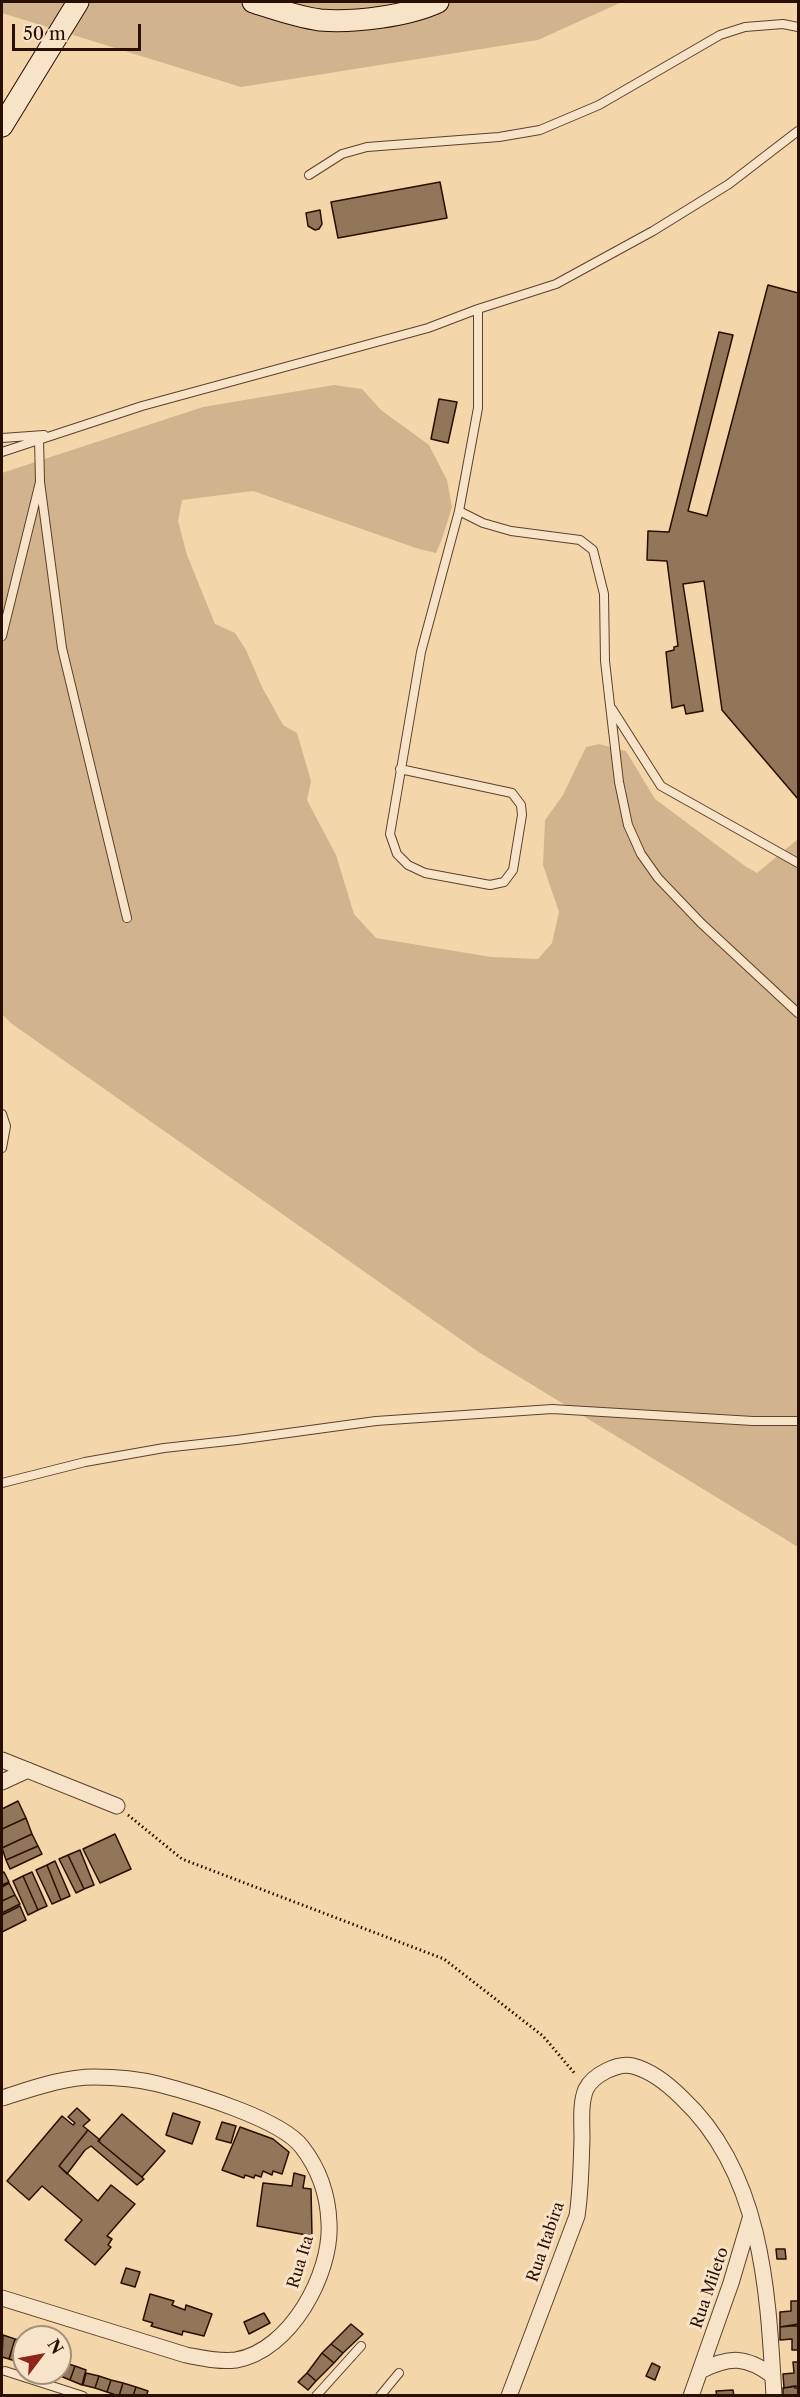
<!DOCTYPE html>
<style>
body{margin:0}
#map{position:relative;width:800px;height:2397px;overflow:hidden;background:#f3d6aa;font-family:"Libre Caslon Text",serif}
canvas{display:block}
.frame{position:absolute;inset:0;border:3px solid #290f01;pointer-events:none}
.north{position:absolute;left:12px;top:2325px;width:60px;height:60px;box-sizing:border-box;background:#f7e4c8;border:2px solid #a58f78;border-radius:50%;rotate:58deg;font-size:16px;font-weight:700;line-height:24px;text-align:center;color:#290f01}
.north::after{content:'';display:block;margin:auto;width:21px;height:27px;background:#8f2418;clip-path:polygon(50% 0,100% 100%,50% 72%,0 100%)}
.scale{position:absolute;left:12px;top:24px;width:129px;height:27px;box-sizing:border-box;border:3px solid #290f01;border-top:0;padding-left:8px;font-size:18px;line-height:21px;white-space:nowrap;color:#290f01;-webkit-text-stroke:4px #f7e4c8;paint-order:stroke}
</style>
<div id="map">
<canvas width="800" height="2397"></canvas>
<div class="frame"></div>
<div class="north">N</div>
<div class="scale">50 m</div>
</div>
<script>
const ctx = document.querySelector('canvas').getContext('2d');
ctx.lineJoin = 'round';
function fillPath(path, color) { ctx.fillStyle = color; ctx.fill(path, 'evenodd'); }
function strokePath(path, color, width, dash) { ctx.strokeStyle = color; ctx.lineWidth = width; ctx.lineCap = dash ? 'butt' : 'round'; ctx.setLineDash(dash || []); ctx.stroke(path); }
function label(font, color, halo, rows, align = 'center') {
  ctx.font = font + ' "Libre Caslon Text",serif'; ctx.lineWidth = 6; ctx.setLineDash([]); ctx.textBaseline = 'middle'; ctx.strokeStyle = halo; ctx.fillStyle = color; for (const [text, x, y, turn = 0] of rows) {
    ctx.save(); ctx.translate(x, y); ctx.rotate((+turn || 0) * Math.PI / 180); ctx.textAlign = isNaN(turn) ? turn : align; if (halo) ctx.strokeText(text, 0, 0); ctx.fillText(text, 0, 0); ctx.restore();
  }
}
const green = new Path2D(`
 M2 2H622L538 40 241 87 2 13Z
 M334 385 362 389 381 410 429 445 447 480 452 507 442 539 436 553 419 549 253 491 182 500 178 521 187 555 215 624 235 633 246 650 262 687 283 725 297 733 311 781 307 800 336 855 354 914 376 938 491 957 538 959 552 943 559 912 543 865 545 820 563 795 586 747 599 744 626 751 655 799 745 866 757 873 798 839V1547L480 1353 12 1024 2 1014V473L203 407Z`);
const building = new Path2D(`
 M440 182 447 218 338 238 331 202Z
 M320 210 322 224 319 229 315 230 308 226 306 213Z
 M768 285 798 293V799L722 710 704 581 683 584 703 711 686 714 684 705 672 708 666 652 674 650V647L678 646 667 561 647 560 648 531 669 532 719 332 733 335 688 511 707 516Z
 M439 399 457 402 448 443 431 439Z
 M18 1801 26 1818 2 1829V1809Z
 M26 1818 32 1834 2 1848V1829Z
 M32 1834 38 1846 6 1860 2 1848Z
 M115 1834 131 1869 100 1883 83 1849Z
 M38 1846 42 1854 10 1869 6 1860Z
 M80 1850 94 1885 84 1889 68 1855Z
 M68 1855 84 1889 76 1893 59 1859Z
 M55 1861 70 1896 61 1900 47 1865Z
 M47 1865 61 1900 52 1904 36 1870Z
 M4 1872 9 1882 2 1885V1873Z
 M32 1872 47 1906 38 1910 23 1876Z
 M23 1876 38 1910 28 1915 13 1881Z
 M9 1883 15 1895 2 1901V1887Z
 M15 1895 20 1904 2 1913V1901Z
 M20 1906 26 1920 2 1932V1915Z
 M77 2108 90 2120 83 2126 88 2130 59 2166 98 2201 111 2185 135 2204 107 2236 112 2239 108 2245 111 2247 95 2265 65 2240 82 2220 42 2186 29 2200 7 2181 62 2116 73 2125 75 2123 68 2117Z
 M173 2113 200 2122 192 2144 166 2135Z
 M122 2114 165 2151 142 2177 98 2141Z
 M222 2122 236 2126 231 2143 216 2139Z
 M240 2127 273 2139 289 2152 282 2174 273 2171 272 2175 263 2171 261 2177 255 2175 254 2178 245 2175 244 2178 222 2170Z
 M88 2130 100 2140 98 2141 144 2179 137 2185 91 2146 85 2150 67 2174 59 2166Z
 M294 2173 305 2176 303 2188 311 2189 312 2236 257 2226 263 2183 292 2186Z
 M776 2249H785L786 2259H777Z
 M126 2268 140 2272 135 2287 121 2283Z
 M150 2294 174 2301 172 2305 185 2310 186 2305 212 2314 204 2336 183 2331 182 2335 151 2326 153 2323 143 2320Z
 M791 2301H798V2324L780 2327V2312L791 2311Z
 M264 2313 270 2323 249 2334 244 2322Z
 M351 2324 363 2334 343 2353 331 2344Z
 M792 2326H798V2350H792V2339L780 2340V2327Z
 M3 2335 15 2339 9 2359 2 2357Z
 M15 2339 24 2341V2353L21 2363 9 2359Z
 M331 2344 343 2353 334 2363 322 2353Z
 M322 2353 334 2363 316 2381 307 2373Z
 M62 2362 75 2366 70 2380 58 2375Z
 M793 2362H798V2386L784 2388 783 2374 794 2373Z
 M652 2363 660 2367 655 2380 646 2376Z
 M75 2366 86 2370 82 2385 70 2380Z
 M86 2373 99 2376 95 2388 83 2385Z
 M307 2373 316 2381 308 2390 298 2382Z
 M99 2376 111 2380 107 2392 95 2388Z
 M111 2380 123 2383 119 2396 107 2392Z
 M123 2383 136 2387 133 2396H119Z
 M795 2386V2388H798V2396H783V2388Z
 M136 2387 148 2391 146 2396H133Z
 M733 2390 734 2396H717L716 2391Z`);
const path = new Path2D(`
 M128 1815 182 1859 444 1959 543 2036 576 2075`);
const service = new Path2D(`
 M309 175 342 154 367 147 499 137 540 130 599 105 720 35 745 27 783 24 798 27
 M478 309V408L459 511 483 523 511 531 580 540 593 550 604 594 605 661 610 705 619 782 628 825 641 854 658 878 701 923 798 1013
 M2 438 44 435
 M2 452 142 406 428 328 478 309 556 284 653 231 729 184 798 131
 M40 482 62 648 127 918
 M2 636 40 482 39 438
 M612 709 661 786 798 863
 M400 769 512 793 521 805 522 815 513 870 504 882 490 885 425 873 408 865 397 854 390 834 421 652 459 511
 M2 1114 6 1126 2 1148
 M2 1483 85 1462 164 1448 237 1440 376 1421 552 1409 753 1421H798
 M5 2371 83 2396
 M316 2396 361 2346
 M380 2396 399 2373`);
const minor = new Path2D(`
 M2 1760 117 1806
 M2 1782 28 1770
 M2 2098C31 2089 63 2077 94 2077 115 2077 138 2079 158 2084 193 2093 281 2119 302 2147 319 2169 328 2195 329 2223 332 2274 290 2351 236 2360 219 2362 202 2358 186 2355L2 2298
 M700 2371C730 2356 746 2356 773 2376
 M509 2396 577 2216C581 2190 581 2165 582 2139 582 2123 580 2103 586 2089 593 2075 618 2062 633 2066 652 2071 668 2084 682 2098 763 2174 768 2292 774 2396
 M691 2396 731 2283 750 2219`);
const secondary = new Path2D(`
 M253 2C275 9 297 17 320 20 353 23 408 16 438 2
 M2 126 78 2`);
const streetNames = [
 ["Rua Itabira",546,2242,-71],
 ["Rua Ita",301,2262,-73],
 ["Rua Mileto",710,2288,-71]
];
fillPath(green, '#d1b48d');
fillPath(building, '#927659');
strokePath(building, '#290f01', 1.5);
strokePath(service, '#5c412b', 10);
strokePath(minor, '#5c412b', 17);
strokePath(secondary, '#290f01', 23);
strokePath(path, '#290f01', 3, [1.5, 3]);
strokePath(service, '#f7e4c8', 8);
strokePath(minor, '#f7e4c8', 15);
strokePath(secondary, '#f7e4c8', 21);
label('16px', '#290f01', '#f7e4c8', streetNames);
</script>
